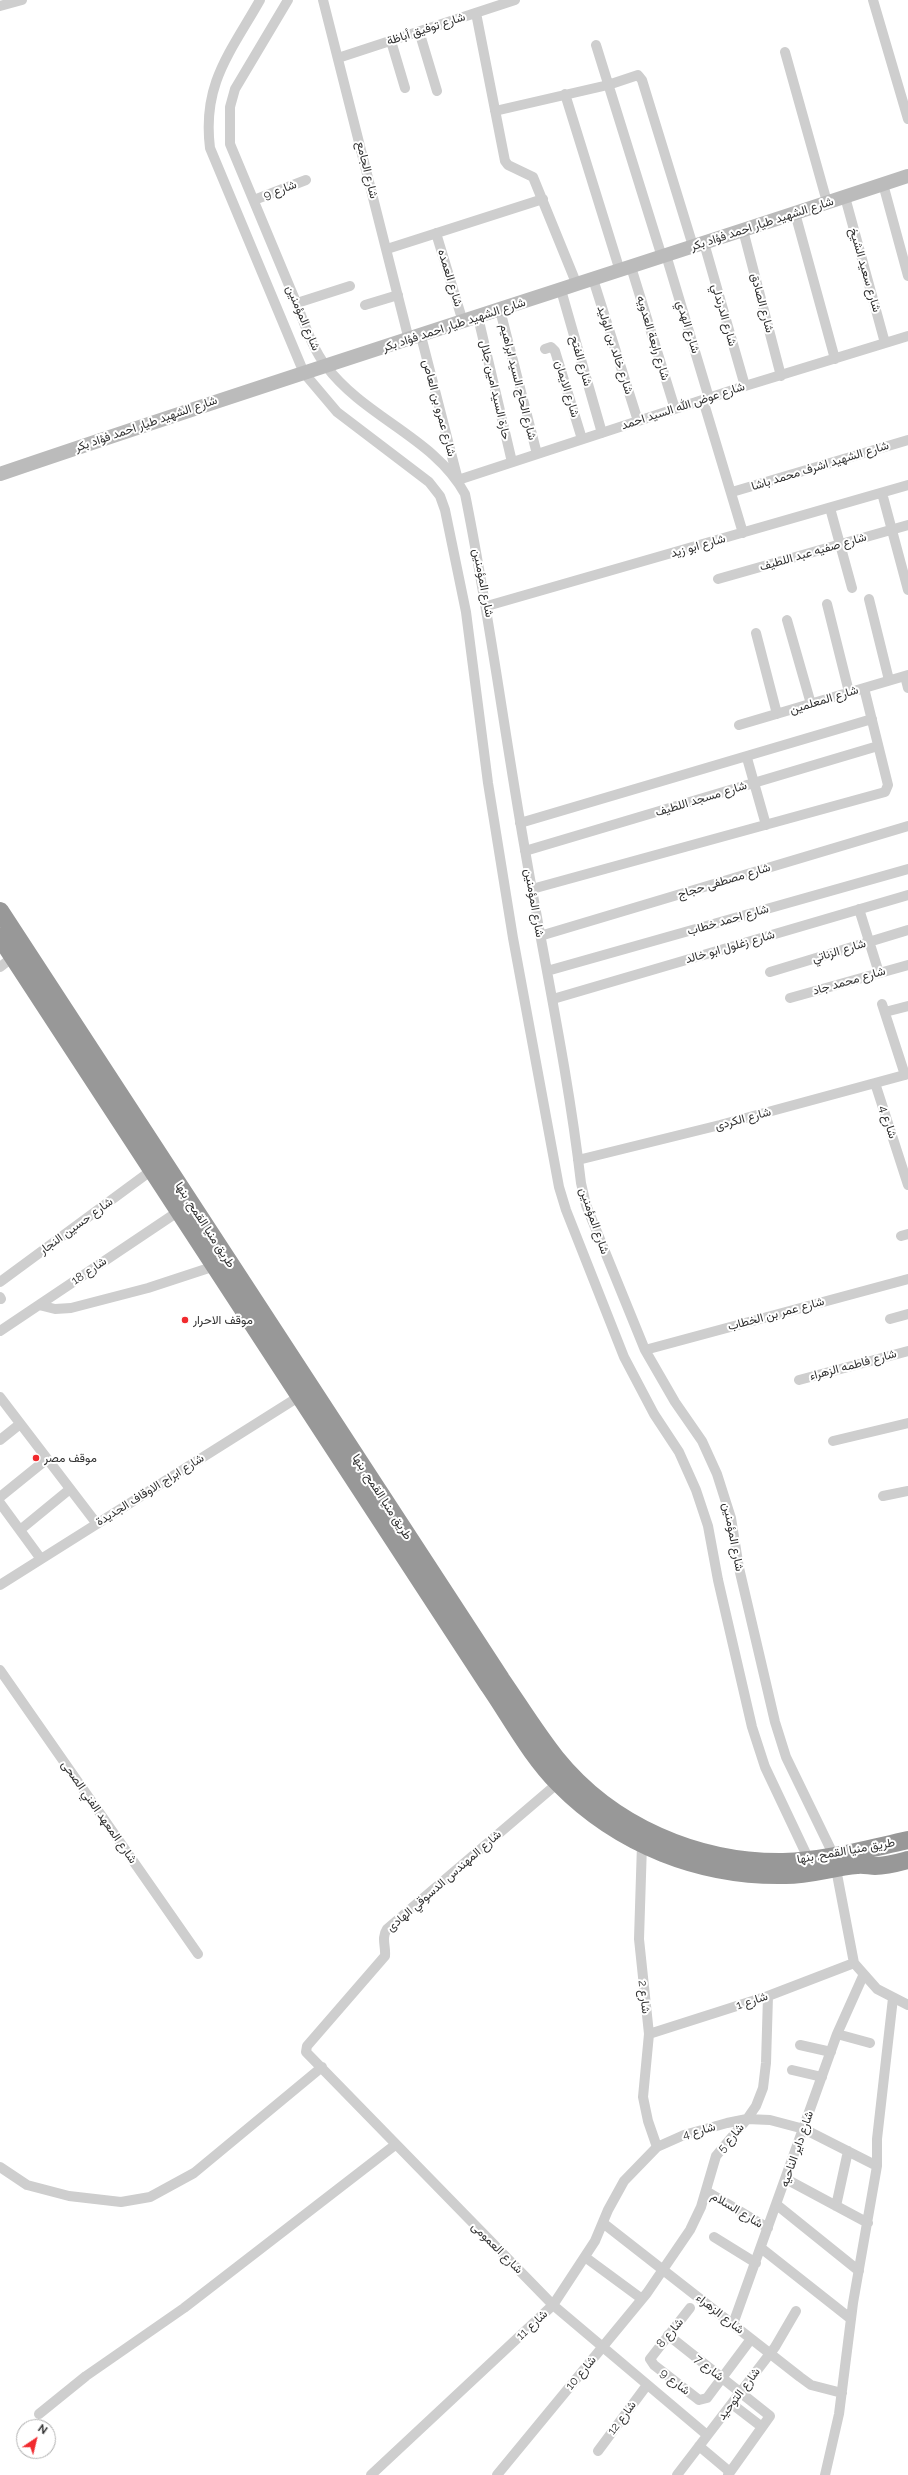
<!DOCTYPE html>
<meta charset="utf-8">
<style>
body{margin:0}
#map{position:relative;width:908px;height:2475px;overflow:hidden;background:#fff;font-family:Raleway,sans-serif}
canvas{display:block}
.north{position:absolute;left:16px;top:2419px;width:40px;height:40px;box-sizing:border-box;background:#fff;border:1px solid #adadad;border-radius:50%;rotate:35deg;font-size:11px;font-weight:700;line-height:16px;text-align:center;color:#313131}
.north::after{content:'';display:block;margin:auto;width:14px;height:18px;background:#f12a2e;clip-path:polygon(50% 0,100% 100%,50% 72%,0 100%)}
</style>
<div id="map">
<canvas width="908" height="2475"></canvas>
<div class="north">N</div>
</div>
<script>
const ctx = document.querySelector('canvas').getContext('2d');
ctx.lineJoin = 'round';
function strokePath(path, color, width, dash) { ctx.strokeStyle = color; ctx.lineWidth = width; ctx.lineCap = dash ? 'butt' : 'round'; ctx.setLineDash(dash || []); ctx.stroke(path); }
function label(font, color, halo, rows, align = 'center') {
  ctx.font = font + ' Raleway,Vazirmatn,sans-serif'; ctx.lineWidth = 4; ctx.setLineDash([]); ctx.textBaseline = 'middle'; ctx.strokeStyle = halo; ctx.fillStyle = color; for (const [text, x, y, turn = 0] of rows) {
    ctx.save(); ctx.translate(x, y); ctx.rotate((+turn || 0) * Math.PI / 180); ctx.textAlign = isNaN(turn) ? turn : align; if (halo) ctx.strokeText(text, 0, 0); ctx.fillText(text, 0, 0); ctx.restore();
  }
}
const street = new Path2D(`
 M260 0C230 53 202 84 210 148L304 373 337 412 429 482 440 496 445 510 466 612 488 783 513 938 559 1187 566 1210 624 1357 654 1414 679 1452 696 1490 708 1526 718 1580 752 1727 765 1767 809 1860
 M288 0 235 89 230 107V144C251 194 272 244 293 295 303 318 311 347 326 366 365 418 435 438 465 494 489 612 504 731 525 850 544 961 568 1071 581 1183L586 1205 645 1350 675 1402 702 1441 717 1474 731 1518 739 1568 775 1722 786 1757 834 1856
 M323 0 409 340
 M873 0 908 119
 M0 6 22 0
 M476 13 505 161 508 165 533 177 577 285
 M419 31 437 91
 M391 41 405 88
 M596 45 662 257
 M785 52 827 202
 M338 58 515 0
 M565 94 620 271
 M495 111 608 85 638 75 642 80 693 246
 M883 184 908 276
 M845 197 885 343
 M254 200 306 180
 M795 213 835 359
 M743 230 781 376
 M436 233 463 322
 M704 243 745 386
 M387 249 543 199
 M666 255 709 398
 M631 267 675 409
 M593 279 638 421
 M561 290 602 433
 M297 303 350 286
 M365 305 398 295
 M500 310 537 454
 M478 317 512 462
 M421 336 458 480 745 386 908 336
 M545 349 551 347 555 351 582 439
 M703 400 743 533
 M732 492 908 440
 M882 493 908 590
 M830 508 852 588
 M718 579 908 525
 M869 599 889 680
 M827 604 849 692
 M487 606 908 485
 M787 620 811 704
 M756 633 777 714
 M905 676 908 688
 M739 725 908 675
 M747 758 766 825
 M520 823 872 719
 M525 851 878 746
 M532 889 885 792 888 785 864 688
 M859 909 879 973
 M540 936 908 826
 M0 967 13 957
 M547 971 908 869
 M770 972 908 930
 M790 998 908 965
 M553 999 908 895
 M882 1004 905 1075
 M885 1012 908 1006
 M875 1083 908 1185
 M578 1160 720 1125 908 1074
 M901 1236 908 1234
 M0 1282 152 1170
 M0 1297 1 1299
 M39 1305 55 1309 71 1308 148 1288 215 1266
 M890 1319 908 1314
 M0 1331 179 1211
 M645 1350 908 1279
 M799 1380 908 1351
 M0 1397 97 1524
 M0 1440 20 1424
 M833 1441 908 1423
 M883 1496 908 1491
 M0 1497 47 1459
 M0 1503 41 1559
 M20 1530 70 1489
 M0 1585 300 1396
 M0 1670 198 1954
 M558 1783 387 1929C381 1938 386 1946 385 1956L307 2046 306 2052 553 2305 707 2435
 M642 1844 639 1939 649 2034 643 2097 648 2121 657 2147
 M836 1869 854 1963 877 1989 908 2005
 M649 2034 768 1996 854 1963
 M837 2034 870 2043
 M800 2045 831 2052
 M792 2070 822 2077
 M0 2167 27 2185 69 2196 121 2202 150 2197 194 2173 322 2067
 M786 2179 868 2223
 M706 2191 768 2228
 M777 2205 859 2271
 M836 2206 848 2151
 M603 2223 800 2377 811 2385 842 2393
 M714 2237 756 2263
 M761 2248 851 2319
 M585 2257 642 2299
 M690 2308 650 2359 654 2365 699 2400 707 2398 751 2339
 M733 2324 837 2034 863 1976
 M668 2335 770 2416 728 2475
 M732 2404 762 2427
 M39 2414 86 2376 184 2308 395 2145
 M699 2446 730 2472
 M598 2451 647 2385
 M371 2475 553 2305 595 2241 608 2210 624 2181 657 2147 684 2135 727 2123 747 2119 770 2120 804 2129 877 2166
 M497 2475 647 2293 690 2230 701 2207 716 2156 747 2119 756 2106 763 2088 766 2063 768 1996
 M677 2475 775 2347 796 2311
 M825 2475 839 2414 853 2303 877 2166V2139L893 1998`);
const secondary = new Path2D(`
 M0 474C302 371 606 276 908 176`);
const highway = new Path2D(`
 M0 911 501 1679C519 1705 536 1733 556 1758 611 1826 697 1863 783 1862 825 1861 867 1849 908 1840
 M0 937 489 1686C511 1718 531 1756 559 1784 619 1845 701 1877 786 1875 810 1875 833 1867 857 1865 863 1864 870 1866 875 1866 887 1866 897 1863 908 1860`);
const markers = [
 [185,1320,4,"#f12a2e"],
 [36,1458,4,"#f12a2e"]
];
const streetNames = [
 ["شارع توفيق أباظة",426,29,-18],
 ["شارع الجامع",367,170,76],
 ["شارع 9",280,190,-21],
 ["شارع الشهيد طيار احمد فؤاد بكر",762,224,-18],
 ["شارع سعيد الشيخ",865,270,74],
 ["شارع العمده",450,278,73],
 ["شارع الصادق",762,303,75],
 ["شارع الدرندلي",724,315,74],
 ["شارع المؤمنين",303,318,67],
 ["شارع الشهيد طيار احمد فؤاد بكر",454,325,-18],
 ["شارع الهدي",688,327,73],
 ["شارع رابعة العدويه",653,338,73],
 ["شارع خالد بن الوليد",615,350,72],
 ["شارع الفتح",581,361,74],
 ["شارع الحاج السيد ابراهيم",518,382,76],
 ["شارع الايمان",567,389,73],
 ["حارة السيد امين جلال",495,390,77],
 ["شارع عوض الله السيد احمد",683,406,-18],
 ["شارع عمرو بن العاص",439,408,75],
 ["شارع الشهيد طيار احمد فؤاد بكر",146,424,-19],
 ["شارع الشهيد اشرف محمد باشا",820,466,-17],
 ["شارع ابو زيد",698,546,-16],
 ["شارع صفيه عبد اللطيف",813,552,-16],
 ["شارع المؤمنين",483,583,79],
 ["شارع المعلمين",824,700,-17],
 ["شارع مسجد اللطيف",701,799,-17],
 ["شارع مصطفى حجاج",724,881,-17],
 ["شارع المؤمنين",534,903,80],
 ["شارع احمد خطاب",728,920,-16],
 ["شارع زغلول ابو خالد",730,947,-16],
 ["شارع الزناتي",839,951,-17],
 ["شارع محمد جاد",849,981,-16],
 ["شارع الكردى",743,1119,-15],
 ["شارع 4",888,1122,72],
 ["شارع المؤمنين",594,1221,71],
 ["طريق منيا القمح, بنها",205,1225,57],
 ["شارع حسين النجار",76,1226,-36],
 ["شارع 18",89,1271,-34],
 ["شارع عمر بن الخطاب",776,1314,-15],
 ["شارع فاطمه الزهراء",853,1365,-15],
 ["شارع ابراج الاوقاف الجديدة",150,1490,-32],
 ["طريق منيا القمح, بنها",382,1497,57],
 ["شارع المؤمنين",733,1537,79],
 ["شارع المعهد الفني الصحى",99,1812,55],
 ["طريق منيا القمح, بنها",846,1851,-10],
 ["شارع المهندس الدسوقي الهادى",444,1881,-41],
 ["شارع 2",644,1997,83],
 ["شارع 1",752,2001,-18],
 ["شارع 4",699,2131,-16],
 ["شارع 5",731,2138,-50],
 ["شارع داير الناحيه",797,2149,-71],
 ["شارع السلام",737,2210,31],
 ["شارع العمومى",497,2248,45],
 ["شارع الزهراء",720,2314,38],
 ["شارع 11",532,2325,-43],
 ["شارع 8",670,2333,-50],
 ["شارع 7",709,2368,39],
 ["شارع 10",581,2373,-50],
 ["شارع 9",675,2382,38],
 ["شارع التوحيد",739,2394,-53],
 ["شارع 12",622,2418,-53]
];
const poiNames = [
 ["موقف الاحرار",193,1320],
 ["موقف مصر",44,1458]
];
strokePath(street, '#cecece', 10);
strokePath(secondary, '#bbb', 14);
strokePath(highway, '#989898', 18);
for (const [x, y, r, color] of markers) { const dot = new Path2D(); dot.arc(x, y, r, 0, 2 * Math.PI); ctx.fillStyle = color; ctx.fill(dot); strokePath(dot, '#fff', 1.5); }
label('12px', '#313131', '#fff', streetNames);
label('12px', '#313131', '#fff', poiNames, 'left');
</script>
